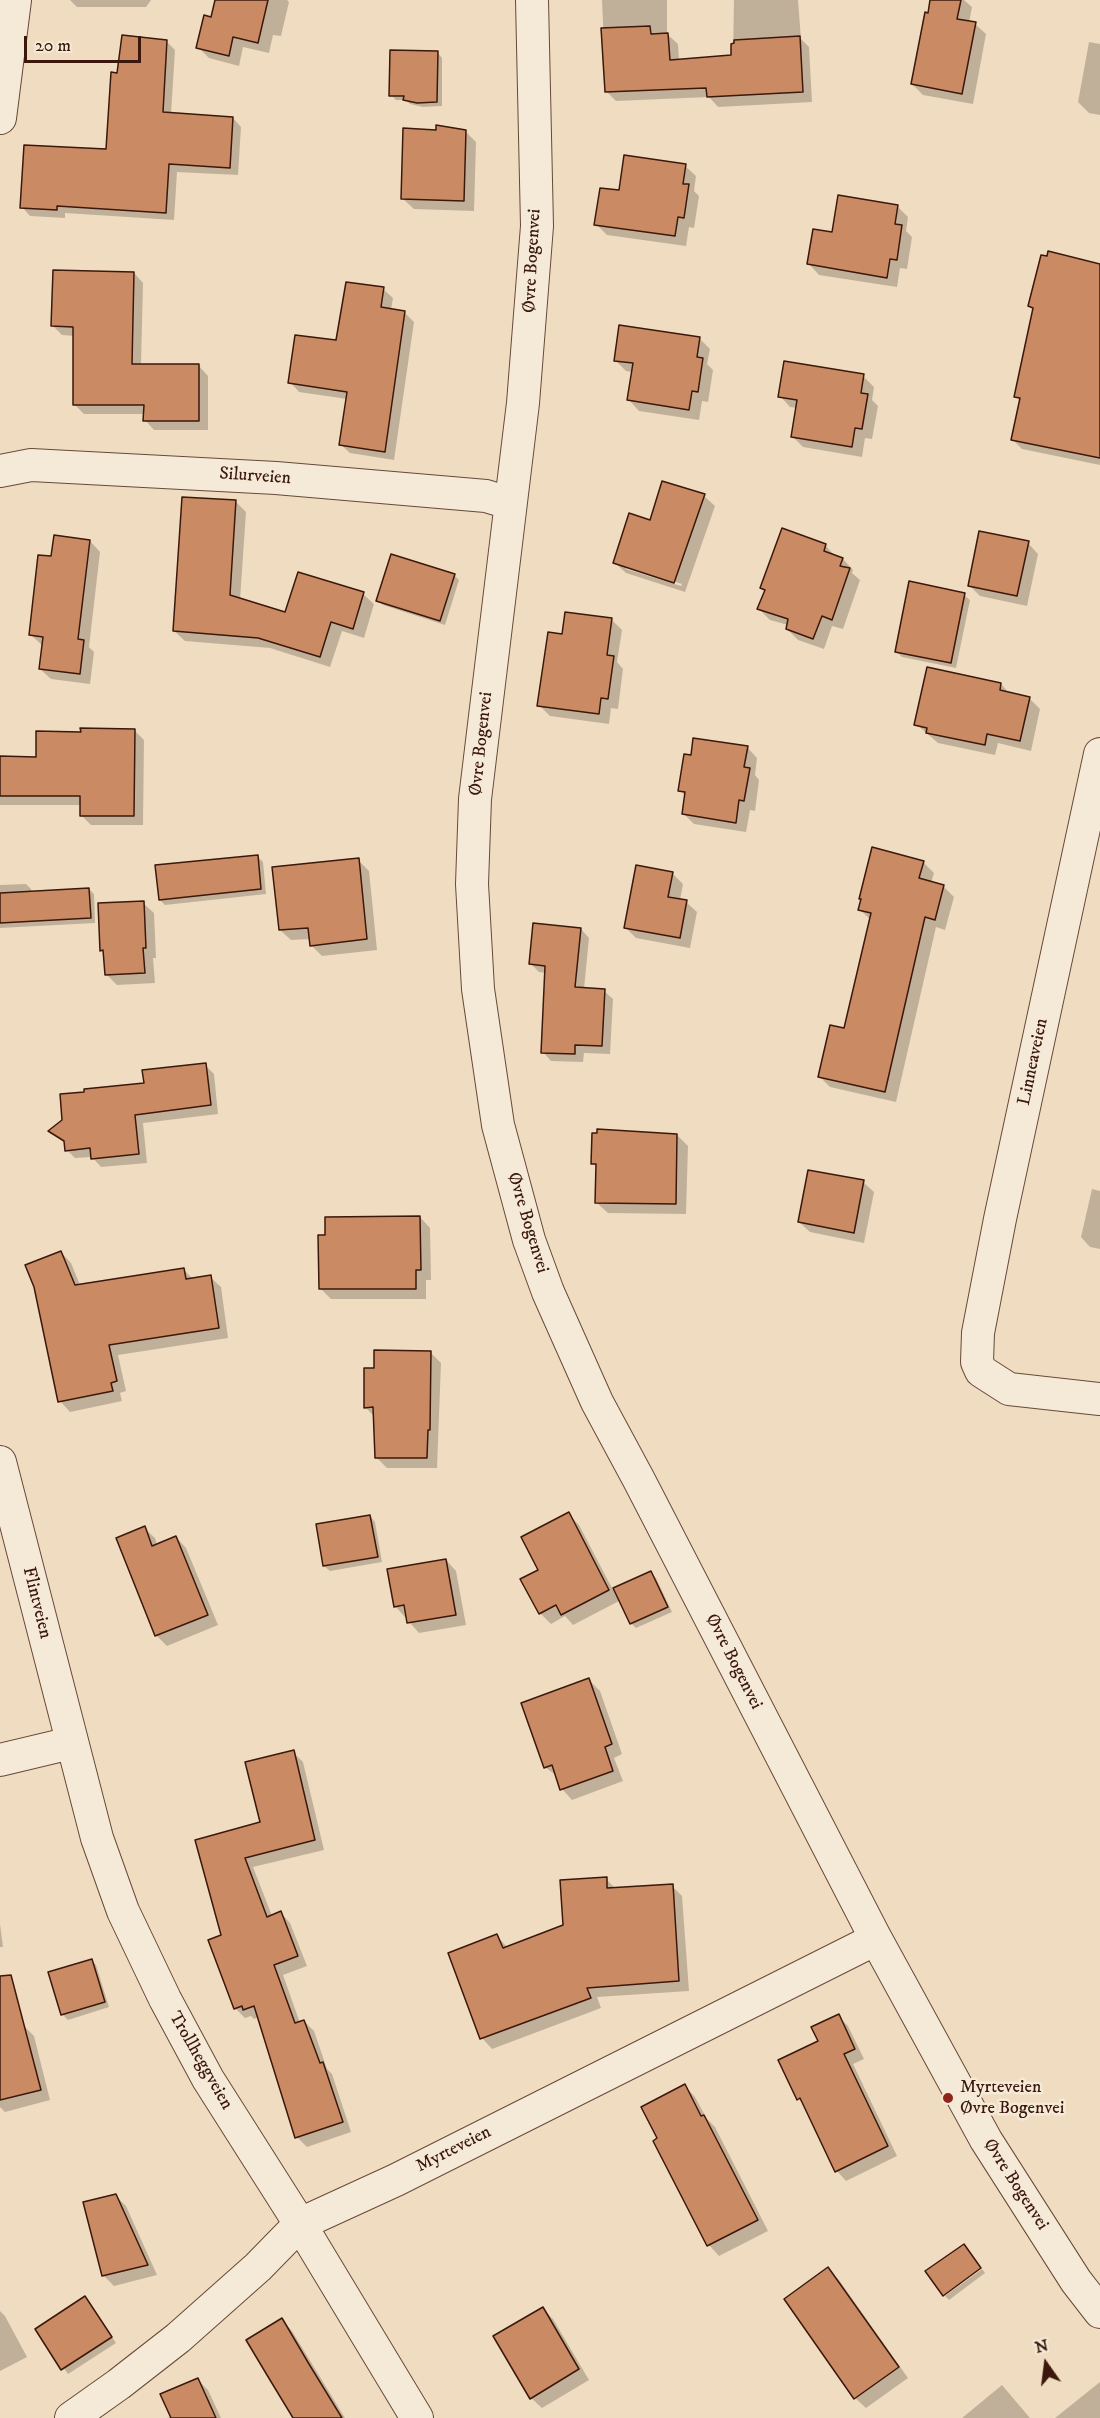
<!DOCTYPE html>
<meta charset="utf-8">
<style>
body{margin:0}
#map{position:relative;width:1100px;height:2418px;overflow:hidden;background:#f0ddc1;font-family:"IM FELL DW Pica",serif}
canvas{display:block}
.north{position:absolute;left:1016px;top:2334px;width:60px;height:60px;-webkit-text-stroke:4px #f5e9d7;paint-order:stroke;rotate:346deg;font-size:16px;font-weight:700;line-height:24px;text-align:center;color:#3b180b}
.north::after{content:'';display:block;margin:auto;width:21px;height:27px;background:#3b180b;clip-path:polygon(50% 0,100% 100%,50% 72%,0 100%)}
.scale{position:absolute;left:24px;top:36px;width:117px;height:27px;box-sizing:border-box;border:3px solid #3b180b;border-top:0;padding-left:8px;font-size:18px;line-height:21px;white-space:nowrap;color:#3b180b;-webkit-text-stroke:4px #f5e9d7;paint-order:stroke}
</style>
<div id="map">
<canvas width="1100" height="2418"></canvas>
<div class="north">N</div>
<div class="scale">20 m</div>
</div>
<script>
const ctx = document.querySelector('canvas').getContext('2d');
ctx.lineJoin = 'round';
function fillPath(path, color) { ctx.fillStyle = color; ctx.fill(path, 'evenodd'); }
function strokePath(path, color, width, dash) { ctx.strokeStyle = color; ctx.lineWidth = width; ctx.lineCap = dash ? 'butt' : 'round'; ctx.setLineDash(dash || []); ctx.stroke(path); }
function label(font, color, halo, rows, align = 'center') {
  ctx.font = font + ' "IM FELL DW Pica",serif'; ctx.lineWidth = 5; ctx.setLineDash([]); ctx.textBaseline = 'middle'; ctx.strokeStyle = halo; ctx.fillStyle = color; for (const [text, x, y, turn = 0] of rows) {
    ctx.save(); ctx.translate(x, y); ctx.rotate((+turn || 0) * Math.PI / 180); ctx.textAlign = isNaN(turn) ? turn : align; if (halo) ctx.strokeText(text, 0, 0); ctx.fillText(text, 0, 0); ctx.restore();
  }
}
const shadow = new Path2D(`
 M70 0H151L146 7H77Z
 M216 0H287L289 2 281 36 273 35 269 53 243 47 239 66 209 58 198 47 212 19Z
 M602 0H667V34L678 44 679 60 733 56 734 0H798L801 39 809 47 812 102 718 107 709 97 616 101 606 91Z
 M932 0H964L972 7 969 23 975 24 986 34 973 104 923 95 912 84Z
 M167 42 175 50 171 114 233 118 241 127 238 175 177 172 174 220 65 213V218L30 216 22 207 108 150 118 74Z
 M1089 42 1100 44V115L1089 113 1078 102Z
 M437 52 442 58V106L423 107 410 104 406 100H396L391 95Z
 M465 131 476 142 474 211 414 209 403 199Z
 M685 166 696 176 694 191 699 196 694 228 689 227 686 246 607 235 596 224 620 192Z
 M898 207 908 217 906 231 912 237 907 269 900 268 897 287 819 275 809 264 833 234Z
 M1100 265V465L1022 449 1012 439 1021 402 1016 397 1034 310 1030 306Z
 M134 273 143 283 141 365 199 366 208 376V430H154L145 420V414H84L74 404 75 336 62 335 53 326Z
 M383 289 393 298 391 310 405 313 414 322 394 460 350 453 340 444 347 399 299 392 290 382 337 342Z
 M699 338 710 349 707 364 713 370 708 402 702 401 699 420 639 411 629 400 633 372 626 371 615 360Z
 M863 376 874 387 872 400 878 406 872 439 865 438 862 457 803 447 792 436 797 408 790 407 780 396Z
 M704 496 715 506 685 592 626 573 615 563 651 522ZM626 566 682 584 681 586 626 569Z
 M235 501 246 512 240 600 286 614 363 594 374 604 364 638 342 631 330 667 270 648 185 641 174 631Z
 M90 541 100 552 89 647 94 652 90 684 51 679 40 669 43 646 31 635 52 558Z
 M1028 543 1038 554 1027 606 980 596 969 585Z
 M825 545 836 557 843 559 853 570 852 573 860 580 843 629 832 626 824 649 798 640 787 629 788 625 770 620 759 609 766 592 762 588Z
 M454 575 459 580 445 625 383 605 378 600Z
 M964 595 970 600 956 668 902 657 897 652Z
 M612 620 622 630 617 662 623 669 618 709 611 708 609 724 550 716 539 705 563 635Z
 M1001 684 1010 694 1029 698 1040 709 1031 751 998 743 995 755 938 743 916 724Z
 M134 730 144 740 143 825H91L81 815V805H0V758H38L82 733Z
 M747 747 757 758 755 775 759 780 755 811 750 810 746 832 694 824 684 814 686 797 680 790 692 756Z
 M258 857 263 862 266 894 165 905 160 900Z
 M358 860 369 871 377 950 322 956 311 945V939L291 940 280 930Z
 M923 862 934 873 931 883 943 886 954 897 945 930 936 927 896 1102 830 1087 820 1077 846 1030 871 920 860 910Z
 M672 873 683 884 680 900 686 902 697 912 690 948 636 938 625 927Z
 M26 884 31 889 32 893 89 889 94 894 95 923 0 928V885Z
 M143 903 154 913 156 958H153L155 983 117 985 106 974 105 953 102 950Z
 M581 929 589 938 584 989 604 991 613 999 610 1054 584 1053 583 1062 551 1061 543 1052 546 973 539 972 530 963Z
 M205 1065 214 1074 218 1114 143 1123 147 1163 101 1167 92 1157 75 1158 67 1150 66 1144 50 1131 64 1121 145 1085Z
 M677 1135 688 1146 686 1214 608 1213 597 1203 598 1168 593 1163Z
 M863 1182 874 1192 864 1243 810 1232 799 1222Z
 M1092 1189 1100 1191V1249L1090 1247 1081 1237Z
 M420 1217 430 1228 431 1280H426V1299H331L320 1288Z
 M61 1252 71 1263 80 1285 183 1269 193 1279 210 1277 221 1287 228 1338 118 1355 126 1391 120 1393 122 1401 70 1412 60 1401Z
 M430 1352 441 1363 437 1468H387L376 1457 375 1417 365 1407 375 1370Z
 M568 1514 579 1525 613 1590 651 1573 656 1578 672 1612 636 1628 631 1623 621 1600 573 1625 565 1616 551 1624 540 1613V1570Z
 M370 1516 375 1522 382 1562 330 1571 324 1566 317 1526Z
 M144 1528 155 1538 157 1545 176 1537 186 1548 218 1625 167 1646 156 1635Z
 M446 1560 456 1571 466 1625 419 1633 395 1606Z
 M589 1680 600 1691 622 1754 614 1758 623 1781 572 1800 562 1789 558 1777 545 1767Z
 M293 1752 303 1762 324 1850 253 1867 272 1916 281 1913 290 1923 307 1966 283 1975 300 2023 304 2021 314 2031 327 2069 332 2074 351 2132 307 2147 297 2137 259 2017 254 2019 251 2016 245 2018 235 2008 223 1936 197 1841 262 1823Z
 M606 1879 616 1889 672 1886 682 1896 689 1991 597 1997 601 2008 492 2049 482 2038 450 1954 497 1936 507 1947 564 1926Z
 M0 1924 3 1947H0Z
 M91 1960 96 1965 109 2007 68 2020 63 2015 50 1973Z
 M838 2016 848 2026 864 2059 853 2064 897 2156 846 2181 837 2171 806 2106 798 2099 820 2042Z
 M23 2025 34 2036 50 2100 5 2112 0 2107V2031Z
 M685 2086 695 2097 707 2119 715 2127 768 2231 719 2256 709 2245 655 2141 659 2139Z
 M115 2195 126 2206 157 2275 114 2286 103 2275Z
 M828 2269 839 2280 908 2378 866 2408 855 2398Z
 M982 2269 985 2273 949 2300 945 2296Z
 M85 2298 116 2343 68 2374 37 2329Z
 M543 2309 553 2319 589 2380 542 2408 531 2398Z
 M0 2311 5 2316 27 2357 0 2371Z
 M282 2320 292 2331 345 2418H295Z
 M198 2380 208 2390 221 2418H167L172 2416Z
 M1100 2382V2418H1055Z
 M1002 2385 1030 2418H962Z`);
const building = new Path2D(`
 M215 0H268L258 43 233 37 229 56 196 48 204 15 211 17Z
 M930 0H961L957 19 976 22 962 94 911 84 925 12 928 13Z
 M650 26 651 34 668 33 670 60 731 55V44L734 43V40L800 36 803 92 707 97 706 88 605 92 601 28Z
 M122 35 167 40 163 112 233 117 230 168 169 164 166 213 57 206V210L20 208 24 145 106 149 111 72 117 73Z
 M390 50 438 51 437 102 417 103 403 100 404 96H389Z
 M436 125 466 130 464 201 401 199 403 128 436 130Z
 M624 155 686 164 683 184H689L684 218 678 217 675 236 594 225 600 188 619 190Z
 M838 195 898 205 895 224 902 225 897 260 890 259 887 278 807 264 813 229 832 232Z
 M1048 251 1100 264V458L1011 440 1020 398 1014 397 1033 308 1028 306 1041 255 1047 256Z
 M53 270 134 272 132 364H199V421H143L144 405H73V327L51 326Z
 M346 282 384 287 381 307 405 311 385 452 339 445 347 392 288 383 295 335 336 340Z
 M619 325 700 337 697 357 703 358 698 392 692 391 689 410 627 400 633 363 614 361Z
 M784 361 864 374 861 393 868 394 862 429 855 428 852 447 791 437 797 400 778 397Z
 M662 481 705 494 674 583 613 563 629 513 650 520Z
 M182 497 236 500 230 595 285 612 298 572 364 592 353 629 331 622 320 657 258 638 173 631Z
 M782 528 826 544 824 551 843 558 840 566 850 568 832 620 822 616 813 639 786 629 788 619 757 609 765 590 760 588Z
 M979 531 1029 541 1017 596 968 586Z
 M54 535 90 540 78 639 84 640 80 674 39 669 43 637 29 635 38 555 51 556Z
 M391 554 455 574 440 621 376 601Z
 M909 581 965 593 951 663 895 652Z
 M565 612 612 618 607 655 614 656 608 699 601 698 599 714 537 706 548 632 562 634Z
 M927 667 1001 683 1000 690 1030 697 1020 741 987 734 985 745 926 733 927 728 914 725Z
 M80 728 135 729 134 816H80V796H0V756L36 757V731L81 732Z
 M693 738 748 746 744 767 750 768 744 801 739 800 736 823 682 814 685 792 678 791 684 754 691 755Z
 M872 847 924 861 919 878 944 885 935 920 925 917 885 1092 818 1077 830 1025 844 1028 871 913 858 910 861 899H859Z
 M258 855 261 889 159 900 155 865Z
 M359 858 367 939 310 946 308 928 279 930 272 867Z
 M636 865 673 872 668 897 687 900 680 938 624 928Z
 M89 888 91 918 0 923V893Z
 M144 901 146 948H143L145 973 105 975 103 950 100 951 98 903Z
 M533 923 581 928 575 987 605 989 602 1046 575 1045V1054L541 1053 545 966 529 964Z
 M206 1063 211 1105 135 1115 139 1154 91 1159 90 1148 65 1151 64 1141 48 1131 62 1120 60 1094 84 1092V1089L144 1083 142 1070Z
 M597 1129 677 1134 676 1204 595 1203 596 1164H591L592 1133H597Z
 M808 1170 864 1180 854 1233 798 1222Z
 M420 1216 421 1270H416V1289H319L318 1235H325V1217Z
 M61 1251 75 1285 184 1268 186 1279 211 1275 219 1328 109 1345 117 1381 111 1383 113 1391 58 1402 34 1287 25 1265Z
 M374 1350 431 1351 430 1430H428L427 1458H375L373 1407 364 1408V1368H374Z
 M569 1512 609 1590 561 1615 556 1605 539 1614 520 1579 538 1570 521 1537Z
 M370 1515 378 1557 323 1566 316 1524Z
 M145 1526 152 1546 176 1536 208 1615 155 1636 116 1538Z
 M446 1559 456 1615 407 1623 404 1605 394 1607 387 1569Z
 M651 1571 668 1607 630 1624 613 1588Z
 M589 1678 612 1744 605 1747 613 1771 560 1790 552 1765 544 1768 521 1703Z
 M294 1750 315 1840 245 1858 267 1917 281 1911 298 1956 274 1965 295 2023 304 2020 320 2063 323 2062 343 2122 295 2138 254 2006 243 2010 242 2006 234 2009 208 1940 221 1935 195 1840 260 1822 245 1762Z
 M607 1877V1888L673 1884 679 1981 587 1988 591 1998 480 2039 448 1953 497 1934 503 1948 563 1925 560 1880Z
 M92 1959 105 2002 61 2015 48 1972Z
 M11 1975 41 2090 0 2100V1976Z
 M839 2014 855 2049 844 2054 888 2146 835 2172 800 2098 797 2100 778 2060 818 2041 811 2027Z
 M685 2084 701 2116 704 2115 758 2220 707 2246 653 2141 657 2138 641 2107Z
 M116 2194 148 2265 102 2276 83 2202Z
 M964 2244 981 2268 943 2296 925 2271Z
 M828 2267 899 2367 854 2399 784 2299Z
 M85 2296 112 2337 61 2370 35 2329Z
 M543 2307 579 2369 530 2399 493 2336Z
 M282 2318 309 2364 342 2418H293L270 2380 246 2340Z
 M198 2378 216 2418H171L160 2394Z`);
const minor = new Path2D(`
 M532 0 537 226 523 403 475 799 472 884 478 989 498 1125 529 1240 548 1292 597 1402 639 1480 876 1939 986 2140 1076 2281 1100 2312
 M0 118 15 0
 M0 471 31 465 276 478 486 496 509 503
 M1100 754 1000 1219 978 1333 977 1362 981 1371 1009 1389 1100 1399
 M0 1462 97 1838 123 1911 165 1999 208 2079 300 2224 417 2418
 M0 1760 71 1743
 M71 2418 119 2384 178 2338 258 2267 300 2224 396 2180 876 1939`);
const markers = [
 [948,2098,6,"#8f2418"]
];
const streetNames = [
 ["Øvre Bogenvei",533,261,-87],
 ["Silurveien",255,477,4],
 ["Øvre Bogenvei",482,744,-84],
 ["Linneaveien",1034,1062,-78],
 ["Øvre Bogenvei",527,1223,73],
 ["Flintveien",36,1603,76],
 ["Øvre Bogenvei",733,1662,63],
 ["Trollheggveien",200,2061,60],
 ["Myrteveien",454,2150,-27],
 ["Øvre Bogenvei",1015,2185,57]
];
const poiNames = [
 ["Myrteveien",960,2088],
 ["Øvre Bogenvei",960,2109]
];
fillPath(shadow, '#0003');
fillPath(building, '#ca8b64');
strokePath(building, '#3b180b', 1.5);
strokePath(minor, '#684938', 34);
strokePath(minor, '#f5e9d7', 32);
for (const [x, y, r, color] of markers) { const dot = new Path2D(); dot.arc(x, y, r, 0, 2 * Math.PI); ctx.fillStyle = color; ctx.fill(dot); strokePath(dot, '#f5e9d7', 2); }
label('18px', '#3b180b', '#f5e9d7', streetNames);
label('18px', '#3b180b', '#f5e9d7', poiNames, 'left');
</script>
